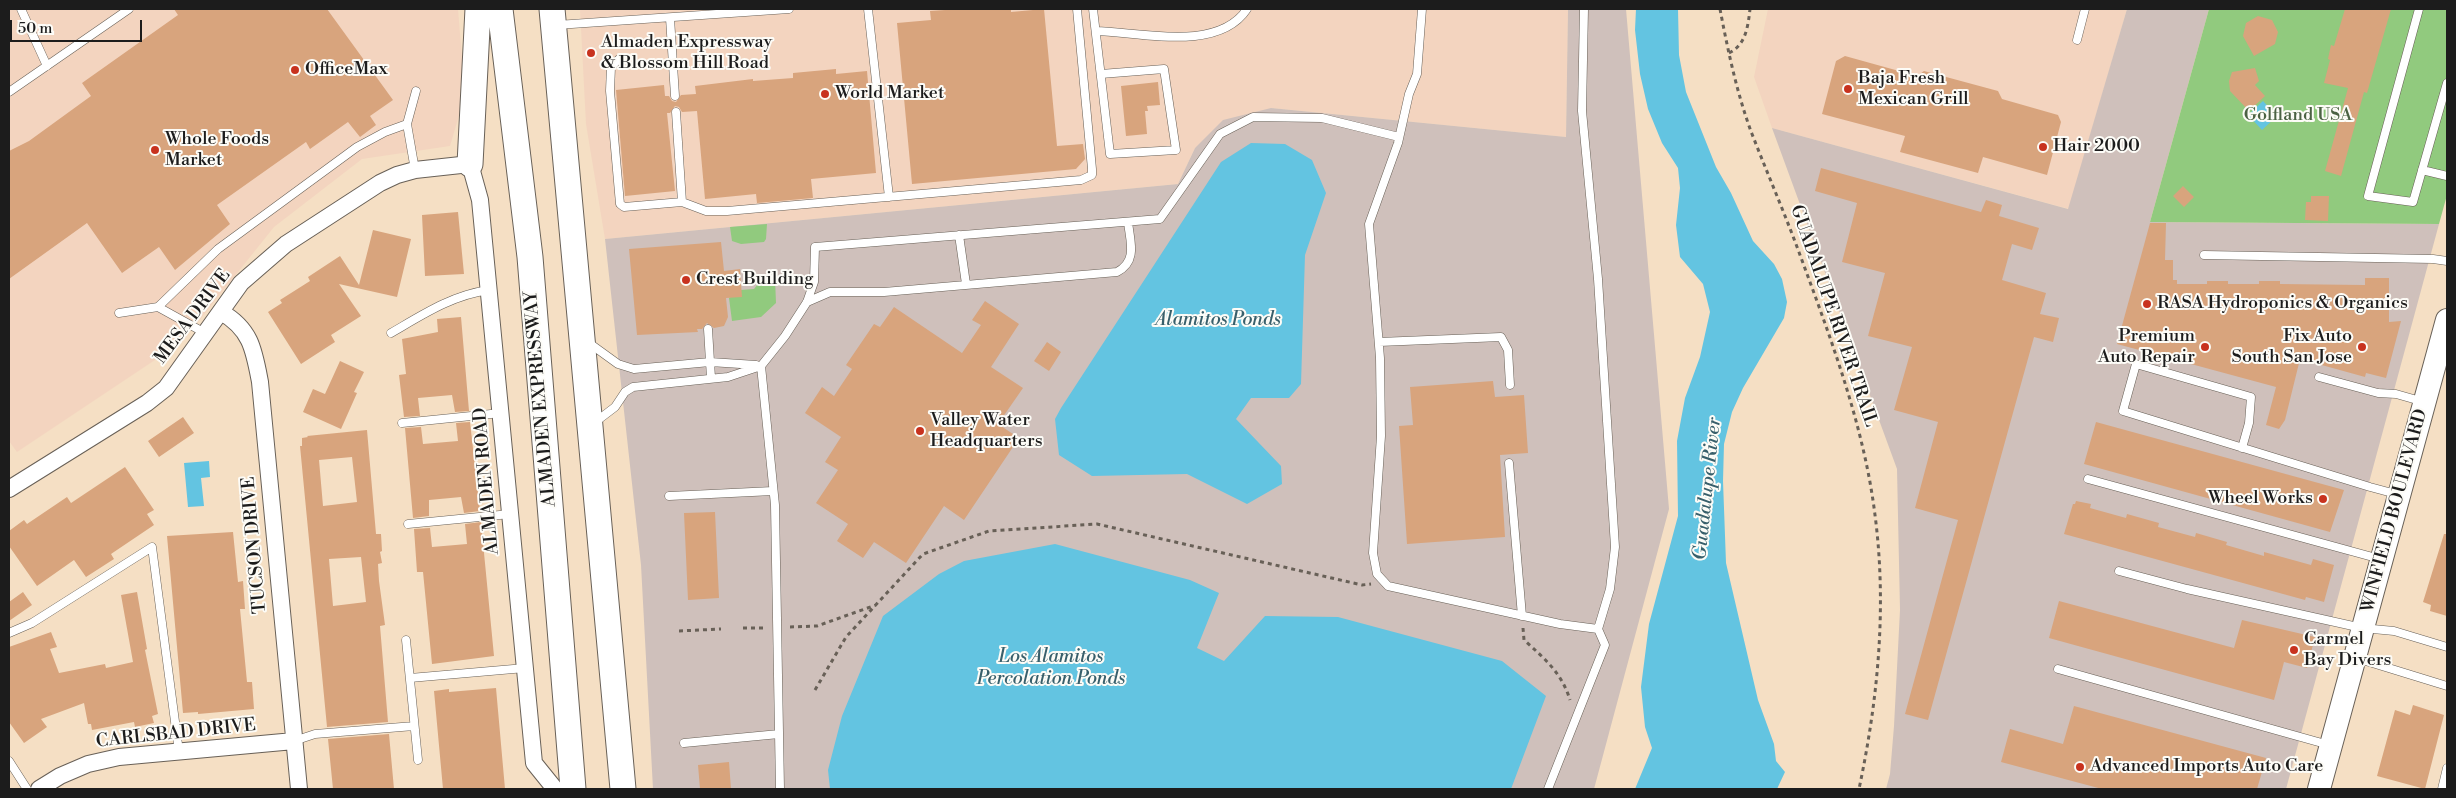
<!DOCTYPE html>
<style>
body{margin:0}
#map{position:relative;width:2456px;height:798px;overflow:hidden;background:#f5dfc4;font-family:"Libre Bodoni",serif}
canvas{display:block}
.frame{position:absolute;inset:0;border:10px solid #1c1c1c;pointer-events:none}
.scale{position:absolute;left:10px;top:20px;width:132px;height:22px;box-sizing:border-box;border:2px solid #1c1c1c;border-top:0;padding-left:6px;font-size:15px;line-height:18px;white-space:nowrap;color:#1c1c1c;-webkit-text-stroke:4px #fdfcf7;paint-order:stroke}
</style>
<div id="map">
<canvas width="2456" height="798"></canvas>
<div class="frame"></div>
<div class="scale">50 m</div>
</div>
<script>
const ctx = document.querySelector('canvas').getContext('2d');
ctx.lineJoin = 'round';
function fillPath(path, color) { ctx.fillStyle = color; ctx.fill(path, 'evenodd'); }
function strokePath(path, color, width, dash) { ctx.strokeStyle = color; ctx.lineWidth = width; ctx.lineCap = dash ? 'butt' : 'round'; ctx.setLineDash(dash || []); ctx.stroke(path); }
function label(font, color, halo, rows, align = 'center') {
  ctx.font = font + ' "Libre Bodoni",serif'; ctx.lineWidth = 4; ctx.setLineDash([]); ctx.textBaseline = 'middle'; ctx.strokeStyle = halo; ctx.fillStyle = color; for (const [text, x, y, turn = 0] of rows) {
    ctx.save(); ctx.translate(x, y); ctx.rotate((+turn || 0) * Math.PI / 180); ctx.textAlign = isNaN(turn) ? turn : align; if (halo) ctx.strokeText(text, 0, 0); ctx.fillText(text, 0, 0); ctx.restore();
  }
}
const built = new Path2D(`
 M9 9H458L465 95 450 146 362 159 274 227 182 342 17 452 9 441Z
 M580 9H1568L1566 137 1271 108 1195 148 1178 184 605 239 586 124Z
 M1768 9H2127L2069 209 1772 128 1754 77Z`);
const industrial = new Path2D(`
 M1568 9H1626L1669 509 1594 789H653L641 565 605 239 1178 184 1195 148 1223 120 1271 108 1566 137Z
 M2127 9H2209L2150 222 2439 224 2286 789H1886L1890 774 1894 726 1900 610 1897 469 1772 128 2068 209Z`);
const green = new Path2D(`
 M2209 9H2447V195L2439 224 2150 222Z
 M767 224 766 239 764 242 741 244 732 241 730 227Z
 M775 278 776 303 761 317 732 321 729 298 741 290 754 289 758 284Z`);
const water = new Path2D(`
 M1636 9H1678L1679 55 1686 92 1716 167 1731 193 1753 241 1774 264 1782 279 1787 302 1784 318 1743 388 1732 412 1724 444 1723 481 1726 563 1758 700 1774 744 1776 761 1785 772 1777 789H1635L1652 748 1645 727 1641 687 1649 624 1678 516 1677 441 1685 398 1700 357 1710 312 1703 284 1680 257 1676 225 1680 188 1678 168 1662 143 1648 109 1640 74 1635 30Z
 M2263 101 2277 116 2262 130 2248 115Z
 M1251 143 1285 144 1312 160 1326 193 1305 255 1301 384 1289 398H1251L1236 419 1281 466 1282 484 1247 504 1187 474 1092 476 1059 455 1055 419 1061 408 1221 162Z
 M209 461 210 477 201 478 204 506 188 507 184 463Z
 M1055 544 1190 580 1219 593 1197 648 1224 661 1265 616 1338 617 1502 661 1546 696 1511 789H830L828 770 842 716 883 616 939 574 964 561Z`);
const building = new Path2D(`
 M174 9H327L393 100 370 116 376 125 360 137 348 122 310 149 306 142 217 205 230 224 175 270 159 247 122 273 87 223 9 279V151L29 141 91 96 82 83 178 15Z
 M960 9H1011V12L1044 9 1057 146 1083 144 1085 159 1076 169 912 184 897 23 931 20 930 11Z
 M2345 9H2391L2367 93 2364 92 2341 176 2325 171 2348 88 2324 83 2330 60 2328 59 2331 45 2334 46Z
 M2258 16 2272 20 2278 32 2275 44 2254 56 2243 36 2246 23Z
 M1845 56 1917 76 1924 71 1998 91 2002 99 2058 115 2061 122 2047 175 1983 157 1978 173 1900 152 1905 136 1822 114 1836 61Z
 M2255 68 2259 81 2255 85 2265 96 2249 111 2230 91 2229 81 2232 72Z
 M836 69V74L867 71 876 173 811 179 813 198 757 203 756 194 705 199 697 111 682 112 679 107 675 106 670 113H667L675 191 625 196 616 90 664 85 665 96H669L672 101 676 102 681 95 696 94 695 86 753 79V81L793 78V73Z
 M1158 82 1160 105 1147 106 1148 111H1145L1147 134 1126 136 1121 86Z
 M1821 168 1981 212 1986 200 2002 205 1999 216 2039 228 2032 250 2012 244 2002 280 2046 293 2040 314 2059 318 2053 342 2034 337 1928 720 1905 714 1958 520 1915 508 1938 422 1894 410 1912 347 1868 336 1885 273 1842 262 1857 203 1815 191Z
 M2183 186 2194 197 2184 207 2173 196Z
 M2311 196H2329L2328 221 2305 220 2306 202H2311Z
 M458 212 464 274 425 276 422 215Z
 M2150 223H2166L2165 260H2173V280H2177V284H2207V281H2228V284H2259V281H2280V284L2365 285V278H2389V322L2401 321 2386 378 2366 373 2365 377 2300 359 2285 420 2279 429 2266 425 2276 387 2117 344Z
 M373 230 411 239 397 297 339 284 361 316 331 335 335 342 301 364 268 312 282 303 280 300 310 281 308 277 340 256 359 285Z
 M721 242 724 271 740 269 742 297 726 298 728 317 724 326 714 328 707 323 702 329H697L698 332 637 335 629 249Z
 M985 301 1019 324 991 367 1023 388 998 424 1019 438 964 520 944 506 906 563 874 542 863 558 837 541 848 524 816 503 838 470 825 462 841 437 805 413 822 387 834 396 852 369 846 365 874 324 880 327 894 307 962 353 981 325 972 320Z
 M461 317 469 411 455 412 452 395 418 398 420 416 404 417 399 375 406 374 402 339 438 332 437 319Z
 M1047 342 1061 352 1049 371 1034 361Z
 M340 361 364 372 354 392 357 393 341 429 303 412 313 389 325 394Z
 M1493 381 1495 397 1524 395 1528 453 1500 455 1505 537 1407 544 1399 426 1413 425 1410 387Z
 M183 417 194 433 159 457 148 441Z
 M470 422 480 511 464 513 461 497 429 500V516L413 518 405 428 421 427 423 444 458 441 456 423Z
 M2096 422 2344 490 2330 532 2084 464Z
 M367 430 376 534H381L382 551 380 552 382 563 378 564 379 581 385 625 380 626 388 722 327 727 300 446H302V438L308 437 307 436ZM352 457 357 502 323 506 319 460ZM361 557 366 602 333 606 329 559Z
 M125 467 154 510 147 514 154 525 111 554 114 559 86 577 74 560 37 586 9 546V531L24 520 27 524 67 497 71 503Z
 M2076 501 2091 504 2090 508 2126 518 2127 514 2159 523 2158 527 2195 537 2196 533 2227 542 2226 545 2264 556V552L2311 565 2313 559 2334 565 2324 602 2306 597 2305 600 2064 534 2073 504H2075Z
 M715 512 719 598 688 600 684 513Z
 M481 522 494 656 432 664 423 572H417L414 529 430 528 432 547 467 544 465 524Z
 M233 532 238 582 243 581 245 609H240L247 682H252L254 709 198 714V712L183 713 167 536Z
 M2444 534H2447V616L2430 611 2431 605 2423 602Z
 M23 592 32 605 9 621V602Z
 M137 592 147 649 145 650 158 714 152 716 154 723 135 727 134 722 92 730 91 724H88L84 703 41 719 47 727 24 743 9 722V647L51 632 57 647 50 649 59 673 105 664 106 668 133 662 121 595Z
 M2059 601 2234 648 2242 620 2315 637 2307 668 2284 662 2274 700 2049 638Z
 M496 688 505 789H443L434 691 449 689V692Z
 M2413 705 2444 715 2425 789 2377 776 2395 710 2410 715Z
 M2074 706 2266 758 2257 789H2102L2001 762 2010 729 2063 744Z
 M389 734 394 789H333L328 739Z
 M729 762 731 789H700L698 765Z`);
const path = new Path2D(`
 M1720 9C1728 51 1737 94 1752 134 1768 175 1785 214 1800 255 1831 339 1864 426 1875 515 1887 607 1878 699 1859 789
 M1729 53C1746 45 1748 26 1750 9
 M790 627 817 626 876 605
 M743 628H767
 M1523 628 1524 640C1544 658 1562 673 1570 700
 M679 631 721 629
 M815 690 846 637 923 554 989 531 1097 524 1362 585 1371 584`);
const lane = new Path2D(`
 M21 9 47 66
 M868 9 889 197
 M1093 9 1110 154 1176 150 1164 69 1101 74
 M1422 9 1417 74 1409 94 1398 143 1369 224 1380 358 1381 436 1373 553 1377 574 1388 586 1560 624 1598 629 1605 645 1548 789
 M1584 9 1582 111 1598 279 1615 547 1610 589 1598 629
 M2419 9 2368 196 2413 202 2447 83
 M670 18 675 96
 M557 25 789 9
 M1096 31C1139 32 1218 53 1247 9
 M2077 40 2085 9
 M619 59 611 67 610 91 620 204 624 207 682 202 706 211H727L1081 180 1092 175V169L1077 9
 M9 92 129 9
 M676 112 682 202
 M415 170 407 124 416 91
 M2422 170 2447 176
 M959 235 966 284
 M2204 255 2433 259 2447 261
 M807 302 830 292H884L1117 272C1138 261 1130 241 1128 222
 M158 307 205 333
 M119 313 158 307 218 249 357 147 385 132 407 124
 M708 329 711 378
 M391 333C422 315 452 295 489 290
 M1379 342 1501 337 1508 350 1510 385
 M589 343 618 364 634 369 710 362 756 365
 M761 366 775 505 780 789
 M2319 377 2378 393 2396 394 2424 402
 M402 423 501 413
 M594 423 615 407 625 392 633 387 728 377 761 366 785 336 807 302 814 282 815 247 1160 219 1220 134 1253 117 1322 118 1399 137
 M2242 448 2249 423 2251 397 2136 364 2123 411 2370 487 2396 494
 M1509 463 1522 616
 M2088 479 2380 559
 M669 496 773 491
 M408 524 510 514
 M2119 571 2187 589 2362 628 2394 631 2447 647
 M9 633 32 623 152 547 179 752
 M406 640 418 760
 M2356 658 2447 686
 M2058 669 2329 745
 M410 678 525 668
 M294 741 315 734 414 726
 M684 743 779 734
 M9 761 27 789
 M2442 789 2447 768`);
const street = new Path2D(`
 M221 312C251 329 254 350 260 382L299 789
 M9 489 147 403 166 388 241 283 286 244 380 183 397 175 415 170 470 164 480 200 534 763 555 789
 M39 789 60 776 88 764 119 757 294 741`);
const secondary = new Path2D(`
 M2319 789 2447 320`);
const primary = new Path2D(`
 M500 9 530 257 573 789
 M552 9 623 789
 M470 164 478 9`);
const markers = [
 [591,53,5,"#c8321e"],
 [295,70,5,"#c8321e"],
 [1848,89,5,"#c8321e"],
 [825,94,5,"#c8321e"],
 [2043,147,5,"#c8321e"],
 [155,150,5,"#c8321e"],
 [686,280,5,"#c8321e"],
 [2147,304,5,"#c8321e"],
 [2205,347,5,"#c8321e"],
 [2362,347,5,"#c8321e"],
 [920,431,5,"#c8321e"],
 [2323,499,5,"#c8321e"],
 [2294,650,5,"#c8321e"],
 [2080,767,5,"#c8321e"]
];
const poiNames = [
 ["Almaden Expressway",601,43],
 ["& Blossom Hill Road",601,64],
 ["OfficeMax",305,70],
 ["Baja Fresh",1858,79],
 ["Mexican Grill",1858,100],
 ["World Market",835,94],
 ["Whole Foods",165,140],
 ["Market",165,161],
 ["Hair 2000",2053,147],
 ["Crest Building",696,280],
 ["RASA Hydroponics & Organics",2157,304],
 ["Premium",2195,337,"right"],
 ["Auto Repair",2195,358,"right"],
 ["Fix Auto",2352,337,"right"],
 ["South San Jose",2352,358,"right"],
 ["Valley Water",930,421],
 ["Headquarters",930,442],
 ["Wheel Works",2313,499,"right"],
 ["Carmel",2304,640],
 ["Bay Divers",2304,661],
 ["Advanced Imports Auto Care",2090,767]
];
const parkNames = [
 ["Golfland USA",2298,116]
];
const streetNames = [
 ["GUADALUPE RIVER TRAIL",1833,316,71],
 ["MESA DRIVE",193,317,-53],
 ["ALMADEN EXPRESSWAY",541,399,-95],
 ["ALMADEN ROAD",487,481,-95],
 ["WINFIELD BOULEVARD",2395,511,-75],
 ["TUCSON DRIVE",255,545,-95],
 ["CARLSBAD DRIVE",176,734,-6]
];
const waterNames = [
 ["Alamitos Ponds",1218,320],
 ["Guadalupe River",1708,489,-84],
 ["Los Alamitos",1051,657],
 ["Percolation Ponds",1051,679]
];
fillPath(built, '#f3d4bf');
fillPath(industrial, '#cfc0bb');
fillPath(green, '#91ca7e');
fillPath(water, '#63c4e1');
fillPath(building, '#d8a47d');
strokePath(lane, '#686057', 9);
strokePath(street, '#686057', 18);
strokePath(secondary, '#686057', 24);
strokePath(primary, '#686057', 27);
strokePath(path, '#686057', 3, [4, 4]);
strokePath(lane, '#fff', 8);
strokePath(street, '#fff', 16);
strokePath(secondary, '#fff', 22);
strokePath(primary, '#fff', 25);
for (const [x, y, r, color] of markers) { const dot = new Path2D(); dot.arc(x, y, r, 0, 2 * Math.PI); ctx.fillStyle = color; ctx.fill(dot); strokePath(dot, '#fdfcf7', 2); }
label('18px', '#1c1c1c', '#fdfcf7', poiNames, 'left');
label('18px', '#4b6243', '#fdfcf7', parkNames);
label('18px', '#1c1c1c', '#fdfcf7', streetNames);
label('italic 19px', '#385f6b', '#fdfcf7', waterNames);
</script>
